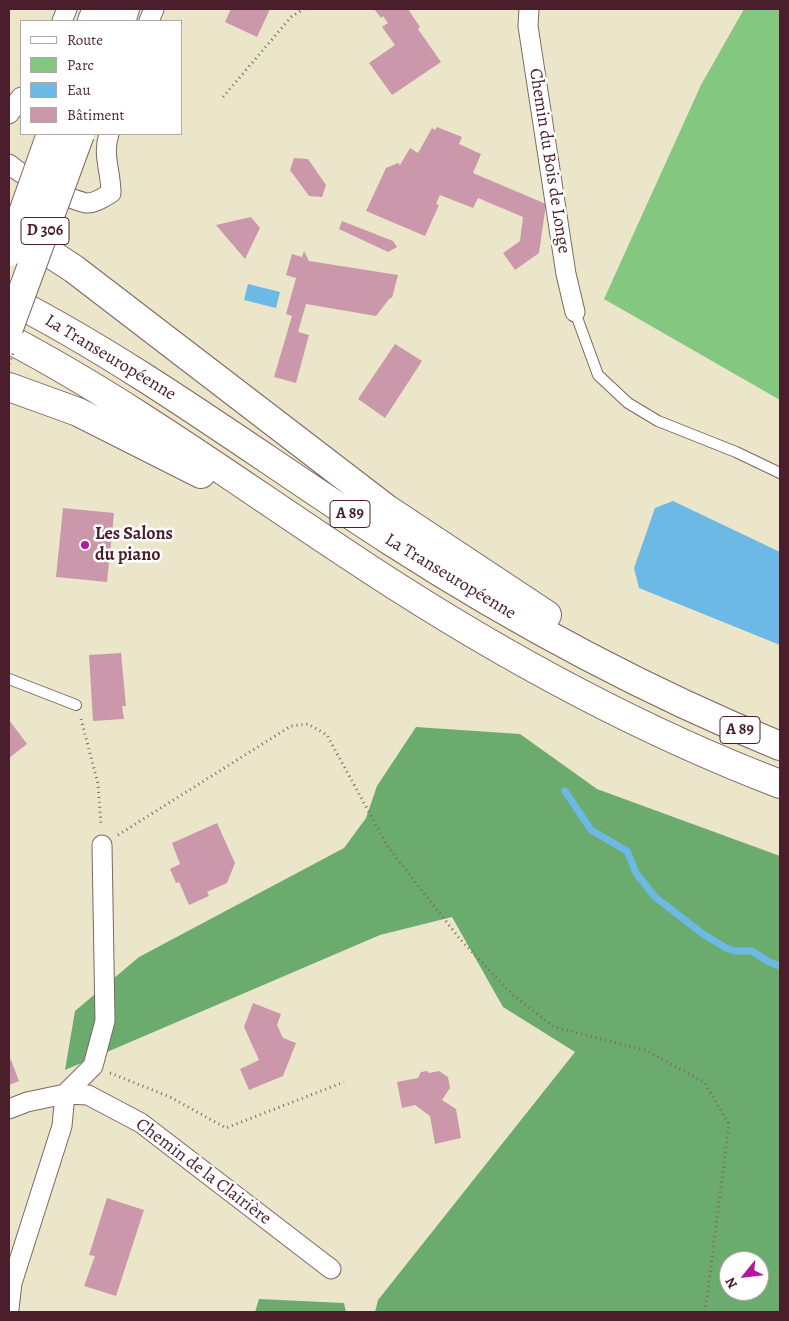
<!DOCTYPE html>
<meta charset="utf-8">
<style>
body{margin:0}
#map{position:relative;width:789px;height:1321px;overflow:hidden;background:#ebe6c9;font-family:Alegreya,serif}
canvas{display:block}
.frame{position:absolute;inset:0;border:10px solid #4a1f2b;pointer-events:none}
.legend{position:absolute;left:20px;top:20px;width:162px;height:115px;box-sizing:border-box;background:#fff;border:1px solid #b7a5aa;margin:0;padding:6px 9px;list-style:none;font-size:15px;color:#4a1f2b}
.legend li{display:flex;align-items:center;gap:10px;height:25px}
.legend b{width:25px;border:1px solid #b7a5aa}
.north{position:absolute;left:719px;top:1251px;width:50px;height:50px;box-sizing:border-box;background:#fff;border:1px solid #b7a5aa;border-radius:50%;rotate:241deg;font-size:14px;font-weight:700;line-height:20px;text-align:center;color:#4a1f2b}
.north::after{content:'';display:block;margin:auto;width:18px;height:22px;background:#b5179e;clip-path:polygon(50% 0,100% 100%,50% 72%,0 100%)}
</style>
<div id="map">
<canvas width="789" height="1321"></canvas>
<div class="frame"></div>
<ul class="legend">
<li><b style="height:6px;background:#fff"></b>Route</li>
<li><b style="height:14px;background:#84c780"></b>Parc</li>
<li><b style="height:14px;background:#6cb9e6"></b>Eau</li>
<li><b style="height:14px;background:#ca98aa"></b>Bâtiment</li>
</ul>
<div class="north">N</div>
</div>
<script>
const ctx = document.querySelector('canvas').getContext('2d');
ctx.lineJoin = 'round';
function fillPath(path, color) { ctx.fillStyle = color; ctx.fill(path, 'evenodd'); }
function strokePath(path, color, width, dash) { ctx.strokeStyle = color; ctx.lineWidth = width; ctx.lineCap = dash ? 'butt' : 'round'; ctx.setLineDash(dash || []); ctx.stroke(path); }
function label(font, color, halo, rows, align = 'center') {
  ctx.font = font + ' Alegreya,serif'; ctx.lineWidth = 5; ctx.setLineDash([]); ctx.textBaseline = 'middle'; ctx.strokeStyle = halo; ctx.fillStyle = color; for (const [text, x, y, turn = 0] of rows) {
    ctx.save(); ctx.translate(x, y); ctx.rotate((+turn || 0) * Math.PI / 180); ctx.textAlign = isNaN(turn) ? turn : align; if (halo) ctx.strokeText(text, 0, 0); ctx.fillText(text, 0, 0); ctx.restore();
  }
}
const green = new Path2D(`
 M744 9H780V400L604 299 701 85Z`);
const forest = new Path2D(`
 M416 727 520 734 597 789 780 856V1312H375L378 1300 575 1052 503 1007 452 917 380 935 65 1070 75 1011 139 957 344 848 366 818 377 786ZM729 1261H759V1291H729Z
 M259 1299 344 1303 346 1312H255Z`);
const water = new Path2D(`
 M248 284 280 292 276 308 244 300Z
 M673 501 780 552V645L639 588 634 568 655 508Z`);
const stream = new Path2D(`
 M565 791 591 830 627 851 636 873 655 897 703 934 726 948 735 951H752L769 962 780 966`);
const building = new Path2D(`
 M231 9H270L257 37 225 22Z
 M374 9H408L420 27 418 29 441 62 392 95 369 63 395 45 382 27 388 23 383 16 381 18Z
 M437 127 462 137 459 144 481 154 473 173 546 204 539 253 515 270 503 253 520 241 523 217 478 198 473 208 440 195 436 204 439 205 425 236 366 211 386 168 398 163 400 165 410 148 418 153 432 128 435 130Z
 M294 158 308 159 326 185 322 197 309 196 290 170Z
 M251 217 260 228 245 259 216 225Z
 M342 221 393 241 397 247 388 252 339 229Z
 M304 251 309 261 398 275 392 298H390L376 316 306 304 298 332 309 335 296 383 274 377 292 316 286 314 296 278 286 275 292 254 302 257Z
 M395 344 422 361 385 418 358 399Z
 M63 508 114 513 107 582 56 577Z
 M121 653 126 706H122L124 719 93 721 89 655Z
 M9 720 27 744 9 758Z
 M217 823 235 863 227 883 207 892 209 896 189 905 179 882 176 883 170 869 180 864 172 843Z
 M253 1003 281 1014 277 1025 283 1038 296 1043 283 1076 249 1090 240 1069 259 1060 244 1027Z
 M9 1059 11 1060 19 1081 9 1085Z
 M427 1071 429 1073 439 1071 448 1077 450 1088 442 1100 456 1109 461 1138 435 1144 430 1116 415 1105 402 1108 397 1082 418 1078 421 1072Z
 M107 1198 144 1210 116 1296 84 1286 95 1256 89 1255Z`);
const path = new Path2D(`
 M223 97 292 16 304 9
 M81 719 98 784 101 825
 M118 835 291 726 308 724 327 735 388 847 459 938 512 994 554 1027 645 1050 704 1082 729 1124 705 1312
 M110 1073 170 1097 226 1128 344 1082`);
const service = new Path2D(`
 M575 312 598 375 628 403 658 421 736 452 780 473
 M9 679 76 705`);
const minor = new Path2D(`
 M529 9 528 26 566 274 575 312
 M62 21 67 9
 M149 21 154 9
 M9 114 21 97
 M9 164C22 176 68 199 86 203 94 204 104 197 111 193 111 171 102 155 109 134
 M9 1109 27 1102 65 1094 88 1095 141 1123 331 1269
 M9 1309 12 1283 62 1126 65 1094 93 1066 105 1021 102 845`);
const primary = new Path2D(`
 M92 21 97 9
 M121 21 125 9`);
const motorway = new Path2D(`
 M19 233 74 269 387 509 547 615
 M9 299C143 368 264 460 392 542 515 621 645 691 780 746
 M9 339C136 406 251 492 371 570 498 653 639 730 780 784
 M9 387 78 412 201 474`);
const pathBridge = new Path2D(`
 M9 364 14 351`);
const primaryBridge = new Path2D(`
 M9 252 51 134
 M9 328 80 134`);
const markers = [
 [85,545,5,"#b5179e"]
];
const shields = [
 [45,231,48],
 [350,514,40],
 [740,730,40]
];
const shieldNames = [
 ["D 306",45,231],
 ["A 89",350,514],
 ["A 89",740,730]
];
const streetNames = [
 ["Chemin du Bois de Longe",549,161,81],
 ["La Transeuropéenne",110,358,31],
 ["La Transeuropéenne",450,577,31],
 ["Chemin de la Clairière",203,1172,37]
];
const poiNames = [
 ["Les Salons",95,535],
 ["du piano",95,556]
];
fillPath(green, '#84c780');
fillPath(forest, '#6bac6e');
fillPath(water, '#6cb9e6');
strokePath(stream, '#6cb9e6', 7);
fillPath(building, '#ca98aa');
strokePath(service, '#826562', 12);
strokePath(minor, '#826562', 21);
strokePath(primary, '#826562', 30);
strokePath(motorway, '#826562', 30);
strokePath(path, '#826562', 3, [1, 4]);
strokePath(service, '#fff', 10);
strokePath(minor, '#fff', 19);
strokePath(primary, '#fff', 28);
strokePath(motorway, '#fff', 28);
strokePath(primaryBridge, '#826562', 30, []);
strokePath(pathBridge, '#826562', 3, [1, 4]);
strokePath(primaryBridge, '#fff', 28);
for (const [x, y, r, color] of markers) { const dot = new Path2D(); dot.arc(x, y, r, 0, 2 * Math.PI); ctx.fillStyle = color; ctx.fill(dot); strokePath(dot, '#fff', 2); }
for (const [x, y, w] of shields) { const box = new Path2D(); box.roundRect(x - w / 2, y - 13.5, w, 27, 4); ctx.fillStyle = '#fff'; ctx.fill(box); strokePath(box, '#4a1f2b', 1); }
label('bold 16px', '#4a1f2b', null, shieldNames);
label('18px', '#4a1f2b', '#fff', streetNames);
label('bold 18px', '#4a1f2b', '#fff', poiNames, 'left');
</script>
